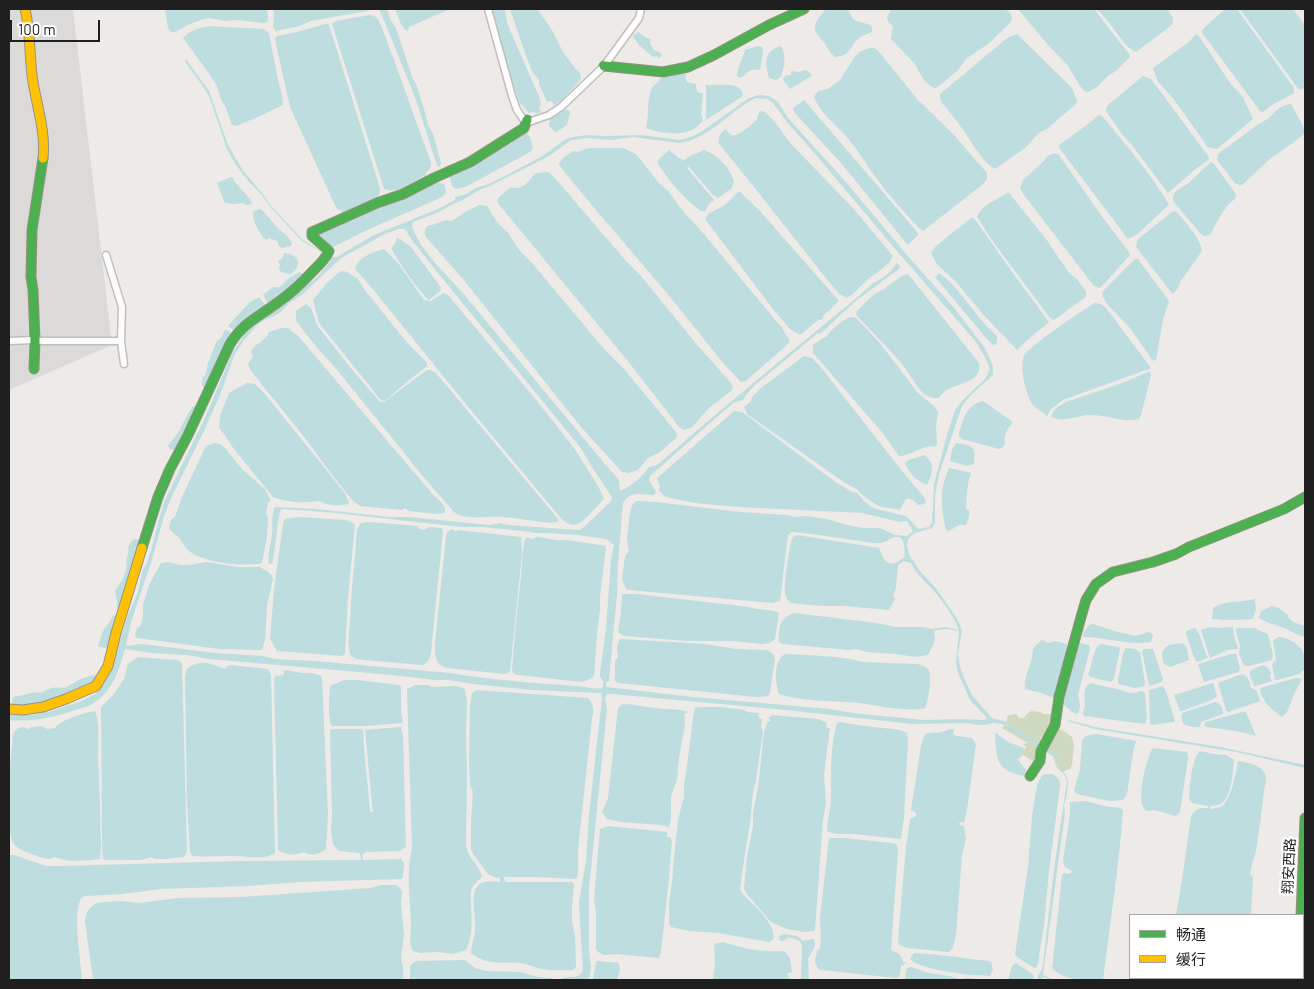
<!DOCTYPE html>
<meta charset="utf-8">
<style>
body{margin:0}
#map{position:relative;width:1314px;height:989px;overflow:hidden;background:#edeae8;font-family:Barlow,"Noto Sans SC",sans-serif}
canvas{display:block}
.frame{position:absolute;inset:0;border:10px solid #1f1f1f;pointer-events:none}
.legend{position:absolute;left:1129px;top:914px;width:175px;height:65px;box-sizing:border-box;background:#fff;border:1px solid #a5a5a5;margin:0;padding:6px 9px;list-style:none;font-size:15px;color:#1f1f1f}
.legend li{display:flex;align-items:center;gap:10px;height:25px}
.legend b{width:25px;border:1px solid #a5a5a5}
.scale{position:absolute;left:10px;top:20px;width:90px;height:22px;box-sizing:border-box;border:2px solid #1f1f1f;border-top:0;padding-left:6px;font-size:15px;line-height:18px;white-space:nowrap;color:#1f1f1f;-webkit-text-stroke:4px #fff;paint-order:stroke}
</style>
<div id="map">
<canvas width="1314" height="989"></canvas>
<div class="frame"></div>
<ul class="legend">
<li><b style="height:6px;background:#4caf50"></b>畅通</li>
<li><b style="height:6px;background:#ffc107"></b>缓行</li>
</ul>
<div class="scale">100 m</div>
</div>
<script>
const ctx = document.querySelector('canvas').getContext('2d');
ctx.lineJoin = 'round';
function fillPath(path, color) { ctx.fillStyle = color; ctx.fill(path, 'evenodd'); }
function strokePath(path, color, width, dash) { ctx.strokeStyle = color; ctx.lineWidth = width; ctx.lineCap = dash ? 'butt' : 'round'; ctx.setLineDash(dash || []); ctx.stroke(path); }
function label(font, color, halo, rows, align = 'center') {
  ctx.font = font + ' Barlow,"Noto Sans SC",sans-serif'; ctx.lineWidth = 4.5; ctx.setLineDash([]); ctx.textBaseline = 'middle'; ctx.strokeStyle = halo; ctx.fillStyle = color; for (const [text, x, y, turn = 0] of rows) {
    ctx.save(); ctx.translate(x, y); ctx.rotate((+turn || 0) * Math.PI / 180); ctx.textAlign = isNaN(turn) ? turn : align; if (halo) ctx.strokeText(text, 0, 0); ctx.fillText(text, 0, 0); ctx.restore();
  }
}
const residential = new Path2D(`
 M9 9H73L112 345 9 390Z`);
const forest = new Path2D(`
 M1031 711 1041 712 1043 714H1053L1054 718 1049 732 1040 738 1042 743 1037 764 1023 755 1021 752 1026 749V747L1023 744 1028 743 1002 728 1007 720V717L1010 715 1016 714 1019 718H1024L1026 715Z
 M1058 729 1064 731 1072 737 1074 745 1072 765 1070 769 1062 772 1057 768 1053 756 1044 751 1056 730Z`);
const water = new Path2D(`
 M165 9H267L268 18 267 22 263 23 236 20 225 21 210 18 203 19 188 25 176 32H171L168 28Z
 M273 9H371L367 11 311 21 299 26 276 31 273 28 274 14Z
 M379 9H387L391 21 396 28 412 77 416 84 424 109 428 125 433 134 441 163 440 166 438 167 433 153 416 100 388 30Z
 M395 9H450L409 27 408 31 405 30 401 24Z
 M491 9H505L507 23 540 99 541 105 539 107 541 112 538 113 531 112 529 113 520 103 516 93 500 42Z
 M510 9H537L552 30 563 52 574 67 580 73 581 79 562 100 555 105 551 101 547 102 539 84V80L532 71 526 56Z
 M826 9H847L854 20 870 25 872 28V32C867 34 861 36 857 40 849 49 849 56 835 57 830 53 828 49 825 44 823 40 819 38 817 34 811 25 820 16 826 9Z
 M892 9H1005L1011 14 1012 18 1011 22 988 44 967 58 957 71 938 87 934 88 925 82 914 63 891 39 893 26 888 22 887 17Z
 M1018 9H1094L1129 54 1130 57 1116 71 1109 75 1097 87 1090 91 1086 92 1082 89 1068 66 1049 46Z
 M1097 9H1167L1173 18 1172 25 1136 52C1125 47 1120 37 1113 28 1108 21 1103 15 1097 9Z
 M1225 9H1237L1294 88V93L1272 105 1263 112 1260 111 1203 34 1202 31 1204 28Z
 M1240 9H1293L1305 25V88L1299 90Z
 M370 15C378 16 379 21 382 28 399 73 415 118 431 163V167L426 173V175C412 181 399 195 384 189L332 24 334 22 336 21Z
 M325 24H328L330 28 380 188V192L378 197 347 211 341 212 340 209 338 210 334 203 290 107 276 44 275 38 277 36 297 32Z
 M210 26 264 29 269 33 278 80 282 96 283 105 258 117 236 126 232 125 226 108 221 99 216 84 208 72 183 38C190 30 200 28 210 26Z
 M638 32 646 38 651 39 650 43 654 50 661 53V57L659 58 656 56 653 57 638 44 633 36Z
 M1017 34 1072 88 1077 101 1076 104 1047 129 1040 132 1025 148 995 169C981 161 971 140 961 127 955 118 948 110 941 102L940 98V94L1006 39 1011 36Z
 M1196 34 1199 36 1230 83 1243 97 1253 119 1217 149 1210 148 1207 146 1175 101 1157 80 1153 68 1189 42Z
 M758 46 762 47 763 53 760 70C744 69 751 73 740 78L737 76C737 67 743 59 745 50Z
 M781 46C787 56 784 67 781 77L776 80 769 78C765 63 763 51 781 46Z
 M870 48H875L881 54 917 99 953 134 987 173V179L982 185 923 231 920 229C905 213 890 197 877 179 868 167 860 153 850 141 839 127 821 115 814 97L818 91 828 89 840 80 854 58 859 52Z
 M186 59 209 91 228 145 243 171 263 194 271 206 303 240 330 257H337L374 235 438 209 455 200V197L466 194 476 188 486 185 499 179 541 157 566 139 573 137 587 135 606 136 641 135 680 140 691 137 701 132 749 98 760 95 769 96 778 102 788 118 845 181 913 262 955 309 985 348 993 366V375L971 395 962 406 939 474 935 496V523L932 528 915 533 910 537 908 540 907 545 909 554 919 570 935 587 956 617 962 630 958 655 960 667 964 678 972 695 992 718 1004 721 1036 740 1056 755 1068 781 1067 795 1064 805 1065 813 1043 975 1054 980H1049L1047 978 1043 977 1042 980H1038V975L1042 970 1043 964 1054 869 1067 781 1055 757 1049 752 1043 750 1030 740 1002 724 993 723 985 725H977L967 723 912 724 786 710 612 694H607L605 698 607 709 589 889V950L591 967 589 980H562V978C571 976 580 980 583 969L580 924 579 902 586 861 589 815 602 698 601 693 532 690 473 684 449 680H436L392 675 210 659 186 655 152 653 125 649C118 672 113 692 89 706 62 714 38 723 9 720V715H32L51 711 82 701 95 694 105 682 111 669 128 615 137 595 143 569 147 563 154 540 157 526 164 502 203 422 233 352 247 331 255 323 274 312 297 294 319 275 330 262V257L302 241 273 210 260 193 249 182 236 165 227 149 209 96 200 82 185 62ZM756 98 768 99 773 103 787 122 810 148 897 251 976 342 985 357 990 369 985 379 964 399 955 410 947 435 934 484 932 523 929 527 919 529C913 525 911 519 905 516L876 509 870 506 864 501 857 493 852 492 834 481 742 412 734 411 671 466 657 478 660 486 659 490 662 494 666 497 695 503 738 507 862 513 900 522 907 521 913 531 907 536 895 535 880 528H864L851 526 827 519 804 516 795 517 787 515 740 512 656 502 636 501 633 504 631 508 629 519 627 539 629 551 625 556 622 579 626 589 630 590 772 603 780 601 788 535 791 532 812 534 873 543C876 543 879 543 881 543 888 542 898 531 903 541 905 545 904 553 905 557 890 568 885 565 879 548L797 535 793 537C789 544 784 584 785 592 786 597 787 600 790 603L822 606H844L889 610 895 599 893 596 896 588 898 565 904 561 911 563C916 574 925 581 933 590 943 602 954 616 959 630L945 627 932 629 923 627H896L877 623 794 613C780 617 778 629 779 642L783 644 849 650 857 649 867 652 894 654 917 657 928 655C932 647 937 641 934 632L935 630 948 629 959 631 956 663 958 673 970 700 987 718 984 720 960 719 925 720 860 714 829 709 693 697 606 687V682L609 681 617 593 618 562 623 503C631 490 640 495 654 495L656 492 649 480 650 476 733 403 743 400 746 395 754 386 818 333H821L857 300 899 269 900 266 897 263C893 269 887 275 881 279 878 281 874 282 871 285 857 298 842 310 827 322 770 369 713 416 657 465L649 467C642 477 632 486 620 491L619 480 610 470 462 292C444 272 422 252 412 227L413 222 439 212 451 205 463 200 481 189 490 186 549 156 571 140 586 138 611 140 634 137 678 143C709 140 729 111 756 98ZM399 229H405L414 243 434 268 580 447 592 467 612 497 611 501 583 528 579 530 506 525 501 523 489 525 409 517H390L316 509 275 507C271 515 273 526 272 535 271 545 267 554 269 564H272L273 560 279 515 280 511 283 509 326 512 462 527H483L531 532 534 533H546L578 535 606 539 609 541 614 545 611 559 606 629 600 673V677L604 682 602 688C596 690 583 686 575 686 534 683 492 680 450 673L315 661 275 659 263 656 216 653 141 644 126 646 131 622 151 563 164 516 172 496 204 431 220 395 234 356 242 343 256 326 264 320 274 316 281 312 289 303 302 295 341 258 385 234Z
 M806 70 812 75 810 77 790 89 783 80 785 76 791 75V71H792L798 72Z
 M686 73 685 77 687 82 696 84 697 92 703 93 701 115 703 120C691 139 663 134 646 128 649 117 647 100 651 90 653 84 658 84 661 78Z
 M1143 76 1151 79 1209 157V159L1192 172 1168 193 1131 144 1121 133 1106 111V108L1109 104Z
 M706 85C716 86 743 80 743 96L706 120Z
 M804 100 918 233V235L909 244H907L841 163 794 112 793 108Z
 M1291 104 1303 126 1305 133 1294 142 1271 158 1242 185H1239L1235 183 1217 160 1218 154 1260 123C1273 119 1275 105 1291 104Z
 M564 110H568L570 112 567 125 556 132 553 130 549 126 550 119Z
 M761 111 765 112 775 122 791 144 852 207 893 256 890 262 877 273 869 278 855 292 847 298 839 294C798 244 760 193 719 144 718 138 720 132 726 129 728 131 729 134 732 135 738 138 751 124 757 120L758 114Z
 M1098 115H1100L1103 117C1125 144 1152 175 1169 205L1136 235 1128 239 1063 153 1058 146 1092 121Z
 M527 132C530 139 536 146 530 152L471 184C460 189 452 194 450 177L452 175 505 147Z
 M589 148H623L636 154 658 182 668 191 683 211 703 233 782 328 790 341 788 344 746 381 741 382 724 364 666 292 590 203 559 165C560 159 568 155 573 151L577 152Z
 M669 150 679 158 684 160 690 156 704 150C718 155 729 167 734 181L732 188 718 198 713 195 688 166 687 168 714 200 709 204 705 211H701C685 200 667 179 657 162L659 159Z
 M1054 153 1059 155 1103 218 1129 252 1130 255 1102 286 1099 288 1094 286 1024 195 1020 188 1023 180 1044 161 1046 157Z
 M1211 162 1214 164 1236 194C1236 200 1234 199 1230 203 1221 212 1216 225 1210 235L1204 236 1201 234 1173 201C1173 197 1173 194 1175 192L1190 182Z
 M548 172 554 177 626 261 641 276 698 346 732 384 733 388 731 391 709 408 692 427 684 430 679 427 631 365 497 202 498 198 511 187C524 191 528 181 536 173Z
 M231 177 233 178 234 181 250 199 252 203 251 204 247 205 243 203 234 204 225 203 217 183Z
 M438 182 445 185 446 193 442 197 365 231 333 247 325 243 318 235 350 218Z
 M739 191 760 211 839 301 823 316V319L818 320 800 335 790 329 773 309 705 219 708 214 725 205Z
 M1007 193H1009L1046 239 1069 273 1076 278 1086 291V296L1083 299 1054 320 1050 318 994 243 977 217C981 205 997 200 1007 193Z
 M479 205 487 206 497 222 508 233 520 251 532 263 605 350 624 369 676 432 677 436 676 438 660 452 648 458 638 470 628 473 622 472 581 427 463 279 425 236C424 230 425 228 429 225H432L446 220 452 221 465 212Z
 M259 209 262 210 277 227 289 238 292 243 291 246 282 248 279 246 277 241 269 238 266 240C259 232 253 224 253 212Z
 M1173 211H1175C1184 220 1201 239 1202 251L1180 282 1178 288 1173 294 1171 292 1136 247 1137 240Z
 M971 218H974L1013 273 1049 322 1025 342 1017 350 983 314 956 282 937 264 931 253 936 246Z
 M397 237 411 247 440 286 441 290 429 300C419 292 397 260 391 248L396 242Z
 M384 249 398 263 424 300 431 301 444 293 448 295 537 401 574 448 598 486 604 499C597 505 583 525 573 525 568 524 563 521 560 517L465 403 372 288 355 269C358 257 373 252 384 249Z
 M284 253C299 254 303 265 291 274L284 273 280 271 279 267 280 265 278 261 282 259Z
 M1135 259H1138L1169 301 1163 320 1156 360 1154 361 1151 358 1129 327 1108 305 1103 297 1102 293 1104 290Z
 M343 271 347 272 358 279 364 289 405 340 427 363V366L408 381 386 400 383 401 380 399 319 323 313 300 326 284 338 273Z
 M300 272 305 276 269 305 263 295 273 287C283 288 281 285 288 279 291 277 296 274 300 272Z
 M939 273C962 290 975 317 997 336V342L995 345 992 344 987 339 935 277Z
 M908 274 979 363C983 387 949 380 939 398 933 399 929 397 924 394 916 387 912 377 905 368 891 350 873 333 857 316L856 313C863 304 874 292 885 289L887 286 904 275Z
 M259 297 265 305V308L235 331 228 326 250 302Z
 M1095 303 1101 304 1106 308 1151 368 1063 400 1050 410 1047 417C1044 412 1037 410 1033 405 1026 395 1019 367 1024 356 1028 347 1084 309 1095 303Z
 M306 304 311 308 317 325 349 366 380 402H384L427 370H431L436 373 558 519V522L550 523C534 521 517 518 500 517 486 516 466 521 454 512L426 480 338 371 315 345 296 321V311Z
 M850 317 856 318 879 342 918 393 935 407 938 412 936 427 937 444 936 446C933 447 930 446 928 447 918 448 909 456 899 456L881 431 813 353V345L825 337 827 336C832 328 842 321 850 317Z
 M281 328H288L299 337 435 497C441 502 446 505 445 513L436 514 409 511 405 508 402 510 360 506 352 500 327 468 305 438 251 371 248 364 253 356 251 352C254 343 266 342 269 332Z
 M225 329 233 334 207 389 204 388 202 385 203 377 206 374 208 363 215 345 217 341 222 337Z
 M804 356 812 358 819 365 902 471 924 497 926 502 924 504 918 505 913 500 909 498 905 500 900 510 878 506 861 494 858 490 845 483 747 414 744 407 751 401 752 397 761 388Z
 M1150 371 1151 375 1141 415 1139 419C1122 423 1105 414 1087 415 1073 417 1066 422 1051 417L1052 414 1056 408 1066 402 1120 384Z
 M247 383 255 384 265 394 344 492 349 502 348 504C340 506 327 506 320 501 305 503 288 503 273 497L234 449 219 427 220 416 229 393Z
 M983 401 1013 422C1008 429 1003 435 1005 443L1003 447 999 449 962 439 959 436V433C964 418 966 405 983 401Z
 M195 406V411L176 447 174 450 170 449 168 446 179 431 192 407Z
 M214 443 220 444 225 448 242 469 265 489 271 501 268 502 266 513 268 517 267 536 262 563C243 567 204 563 189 551 184 547 183 542 179 538 176 535 173 533 170 530L169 526 171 520 175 517 182 497 204 450 206 446Z
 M956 443C974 446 976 446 974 464L967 466 950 461 952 450Z
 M925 455 932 464 931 476 927 485C917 481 910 474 905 464L908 460Z
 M949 468 971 473C967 483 967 495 966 507L967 510H969V517L966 525H959L949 531 946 530C941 507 939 490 949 468Z
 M299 517 346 520 355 524 348 597 345 654 342 656 277 651 270 639 274 589 283 524 285 519Z
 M369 522 418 526V528L423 530 430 527 442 528 443 531 431 653C430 659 428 662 423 665L364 660 357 659 351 656C347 646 349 633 350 622 351 591 355 560 357 529L361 523Z
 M452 529 456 532 458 530 521 537 522 553 510 672 505 674 447 668C434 664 435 655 435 643L446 536 447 532Z
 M528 537 532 539 538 537 556 540H567L606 546 600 597V609L597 635 594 675 592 678 582 682 518 675 514 674 512 671C514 640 517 609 521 577 522 565 522 551 525 539Z
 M134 539H137L142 542 122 608 118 609 117 607V602L115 591C121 582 129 571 126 560 131 552 125 547 134 539Z
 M169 562 180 565H189L206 562 238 567H260L268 572 272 576 273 579 267 606 265 640 262 650 220 649 137 638 135 635 137 628 141 625 143 615V604L150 583 161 563Z
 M622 594H637L749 607C759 611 769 608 779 613L775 639 770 643 762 644 733 641H687L624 636 619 633 618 630 621 613Z
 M1254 599H1255L1256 609 1253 619C1247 620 1218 620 1212 619L1213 608C1217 606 1220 604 1225 603 1234 601 1244 602 1254 599Z
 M1272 606 1277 607 1287 614C1290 623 1297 623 1305 626V637C1298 635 1292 632 1286 629 1276 625 1267 623 1259 618L1261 611Z
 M114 615H119L109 647 104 648 98 646 103 631Z
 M1093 624 1114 631 1135 636 1149 632 1153 635 1151 642C1130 646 1106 637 1083 637V634L1089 625Z
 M1210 627 1217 628 1233 627V633L1238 648 1237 649 1227 650 1210 658 1201 630Z
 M1195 628C1202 635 1203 649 1208 658L1197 662 1193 655 1186 633V631Z
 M1236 628H1254L1268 634 1273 655 1272 660 1249 666H1244L1239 654 1240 646 1237 635Z
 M1278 637C1286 637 1300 644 1303 652 1305 657 1305 663 1305 669L1299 674 1277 680H1275L1272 664 1276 660 1273 641Z
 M621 639 705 644 736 649 767 650 773 654 775 659 770 693 768 696 756 697 619 683 615 681V661L618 657 617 648 618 642Z
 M1042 640 1048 643 1054 641 1067 644C1070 659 1060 682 1055 697L1053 698 1042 693 1025 689C1023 678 1030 668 1032 657 1033 654 1032 651 1033 649 1035 645 1039 643 1042 640Z
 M1079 643 1089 645 1090 649 1078 695 1080 705 1079 712 1077 714 1072 712 1061 702Z
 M1183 643 1187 648 1189 660 1170 667 1163 663 1162 653C1168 642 1172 645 1183 643Z
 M1101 644 1119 647 1120 649 1114 678 1111 682 1090 677 1088 674C1093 665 1092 648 1101 644Z
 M1126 648 1135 649 1140 652 1145 683 1144 686 1135 688 1118 684V680L1123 653Z
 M1144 649H1153L1163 679 1162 682 1149 686 1142 651Z
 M785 654C797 654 809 655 822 656 836 657 849 658 862 662L917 664C921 665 925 666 928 669 932 673 929 702 925 708 907 713 878 705 859 703 834 701 809 701 785 696L779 694C775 682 773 661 785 654Z
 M1231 654H1236L1240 667 1239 672 1204 682 1198 664Z
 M138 657 177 660 181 662 182 664 187 852 184 857 165 859H155L151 857 141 860H106L103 859 102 840 101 707 114 694 124 679 128 664Z
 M200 663H208L225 669 227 666 231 665 268 669 271 675 275 849V853C264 861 245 855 232 856 219 856 206 857 193 856L190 853 187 802 185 676 187 669 193 665Z
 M1263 665 1268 668 1271 673 1270 677 1272 681 1256 686H1254L1250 676V671L1258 667Z
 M285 670C291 671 296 672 302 673 309 673 316 672 322 677L328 815 326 849C320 854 311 857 304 852 295 856 285 855 278 850L274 683 275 676 283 675Z
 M1242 674C1248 676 1250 682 1251 688L1257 691 1260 701 1228 712 1226 710 1218 683Z
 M95 675 99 679 94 684 47 703 14 707 12 704 13 698 15 696C25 696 33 690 42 693 48 687 57 687 65 688 76 682 81 677 95 675Z
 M1296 678 1302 679 1294 694 1287 712 1282 717C1272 710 1261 701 1260 688Z
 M344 680H357L399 685 401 687V712L403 721 402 723 368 726H331C328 713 329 699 330 686Z
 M1090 683 1121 690 1126 692 1133 693 1142 691 1145 693 1147 719 1145 724 1084 716 1083 714C1083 711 1085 708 1085 705 1085 696 1082 689 1090 683Z
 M1213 683 1217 696 1214 699 1182 711H1180L1174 695Z
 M415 685H429L431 687 456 686 465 689 467 701 466 731 467 778 466 845C468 860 478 862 482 876 480 880 474 883 472 888 470 892 471 898 471 903 471 920 474 934 466 950L453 954 438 952 420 953 413 951C408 943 411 933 411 924 410 899 406 873 412 848L407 689Z
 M1163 686 1167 694 1175 721 1174 722 1151 725 1150 723 1149 690Z
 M476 690 588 698C594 705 594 709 592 718L578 850V875L576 879 537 877H504L505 882H572L574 884 572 907V922L575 936 576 967 573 970C563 970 552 971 542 969 534 968 527 963 519 963 502 962 485 965 471 953 471 945 475 937 475 929 476 905 463 876 500 882V877L497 878 488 874 473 854 471 849V821L473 792 470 785 469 760 470 705 472 693Z
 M1215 702C1221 703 1223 708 1223 714L1203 721 1201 722 1200 727C1190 727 1179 727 1182 713Z
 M623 704C635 704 644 707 655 708 666 710 678 708 688 712L684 714 685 724 679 758 677 779 671 797V819L669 827 661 825 621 822 607 819 602 812 608 798 618 708Z
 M697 707H721L744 710C748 714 755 711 760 714L758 715 760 719H762L761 727 763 731 756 781C751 795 752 810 750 824 746 845 743 867 740 889L742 893C752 904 778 925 773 940L769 942 718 933 690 931 671 927 669 924V902L672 882 674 858 678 821 682 803 684 798V784L686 773 694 712 695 708Z
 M95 711C102 727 96 754 99 772L101 847 100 859C90 860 75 862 65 860 60 859 58 857 53 857L52 859C43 859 18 851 13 843 11 840 11 835 10 831 4 799 11 766 13 734 16 728 22 725 28 729L32 727 42 726 47 729 55 728C62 719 84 713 95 711Z
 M1242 712H1246L1256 736C1240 731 1223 729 1206 727L1204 725 1206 722Z
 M772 715 818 719 826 722 827 728H830L824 775 826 803 823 820 815 929 813 931 804 932 787 929 771 922 747 894 744 889 747 856 753 827V812L758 787 764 732 768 721 770 722V719H768Z
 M1068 720 1095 727 1220 747 1305 765V768L1236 752 1095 729 1067 721Z
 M842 722 850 724 900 730 907 733 908 740 904 817 901 839 854 834H838L828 832 827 828C828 818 831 807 831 797 831 773 830 747 837 723Z
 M401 727 403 736 406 847 400 851 366 852 362 855 363 860 401 859 404 863 403 874 402 879 299 882 248 886 161 889 122 894 86 896C82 897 81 897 80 901 73 913 81 963 82 980H9V855H14L46 866H61L238 861 361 860 360 853 339 851 333 844 331 832 332 814 330 730 332 729H361L363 730C364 757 368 784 370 811L371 813 373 811 372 805 365 730Z
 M949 729H954L953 734 956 736 972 738 976 744 967 810 964 822H961L959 823 960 826 963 825 964 827 966 838 962 855 956 935 953 947 949 952 908 948 899 945 898 939 906 847 910 819 916 816V813L911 810 921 746 925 734C933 732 942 734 949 729Z
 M995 733H996L1008 742 1026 749 1022 752 1023 755 1018 760 1026 770 1024 776C994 770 997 758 995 733Z
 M1096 734 1136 741 1133 752 1127 795 1123 800 1109 801 1077 794 1074 790 1080 769 1082 741 1086 736Z
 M1153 748 1187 752 1188 758 1180 812 1176 816 1155 810 1146 811C1145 809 1142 806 1142 804 1139 792 1146 758 1153 748Z
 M1200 751 1214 754 1226 755 1234 760C1233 772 1232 794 1222 803 1219 805 1214 806 1210 806V808L1212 809 1223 806C1233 792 1235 777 1238 761 1247 762 1262 765 1265 774 1267 779 1265 785 1264 790 1262 810 1259 832 1256 851 1254 859 1251 866 1250 874L1253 877 1251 915H1176C1182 883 1186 850 1191 817 1195 808 1199 808 1208 808V806L1192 803 1189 799C1190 786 1191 760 1200 751Z
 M1051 774C1057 775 1060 780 1060 786L1049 871 1044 925 1039 956C1039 961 1039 965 1035 968L1024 962 1015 955 1028 866 1032 816 1037 785 1042 775Z
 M1086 801 1104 806 1120 808 1123 810C1119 867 1110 923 1103 980 1085 980 1068 982 1052 969L1062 875 1063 873 1070 874 1072 871C1066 868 1063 866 1063 860L1070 815V802Z
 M608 826 667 832V837H670L672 840 669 878 661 952 659 958 617 954 604 955 598 952 596 949V911L594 899 600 829Z
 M829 838H843L892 843 897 845 898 851 891 950C897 953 902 954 903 962H906L905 964 901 966 900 976 896 978 821 970 818 969 815 961 817 951 820 948 821 938 820 918Z
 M381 885H396L400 888 402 892 401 903 404 935 401 958 403 967V980H93L85 921 87 912 91 907 96 903 105 902 119 901 139 903 178 898 241 897 371 888Z
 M784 934 797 936 803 941 814 939 815 946 808 959 809 980H801L802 946 800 941 789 937 783 941H780L779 936Z
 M723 942C745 949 760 952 784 951L790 958 792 972 787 974 790 980H713L715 963 714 944Z
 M914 953 925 954H931L988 961 991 962 993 969 990 976C983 975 977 975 970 975 957 973 919 969 910 959Z
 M465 960 475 968 486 971 520 972 538 977 552 978 554 980H410V966L414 962 418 961Z
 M598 961 619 963 620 971 617 980H593L596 962Z
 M1016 963C1021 967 1030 971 1034 976L1032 980H1008L1012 966Z
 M911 967 929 973 949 976 960 979 967 978 986 980H905L906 971 907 968Z`);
const street = new Path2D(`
 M488 9 512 96 517 110 526 123 549 115 561 107 604 66 639 18 641 9
 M106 255 122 307 121 341 124 364
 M9 341 35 340 42 341H121`);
const fast = new Path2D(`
 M604 66 663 72 688 67 714 55 769 25 804 9
 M34 369 35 340 33 290 31 277 32 230 43 158
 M142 548 158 497 170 469 188 435 230 344C244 322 257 318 277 303 290 294 301 284 312 272 319 265 325 260 329 251L312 236V232L377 203 403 194 434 178 470 162 524 128 527 120
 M1030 776 1040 761 1041 751 1055 725 1059 697 1081 617 1086 600 1096 584 1113 572 1153 562 1176 554 1189 547 1284 509 1305 497
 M1301 915 1305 818`);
const slow = new Path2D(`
 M25 9C31 33 29 58 33 82 37 106 46 134 43 158
 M9 709 23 710 43 707 66 699 96 686 108 666 116 633 142 548
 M1298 978V980`);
const streetNames = [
 ["翔安西路",1289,866,-87]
];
fillPath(residential, '#dcdad9');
fillPath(forest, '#ced9bf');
fillPath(water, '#bdddde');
strokePath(street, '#c0bfbe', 9);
strokePath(fast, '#969381', 11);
strokePath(slow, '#969381', 11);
strokePath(street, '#fcfcfc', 6);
strokePath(fast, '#4caf50', 9);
strokePath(slow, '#ffc107', 9);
label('14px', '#1f1f1f', '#fff', streetNames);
</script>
